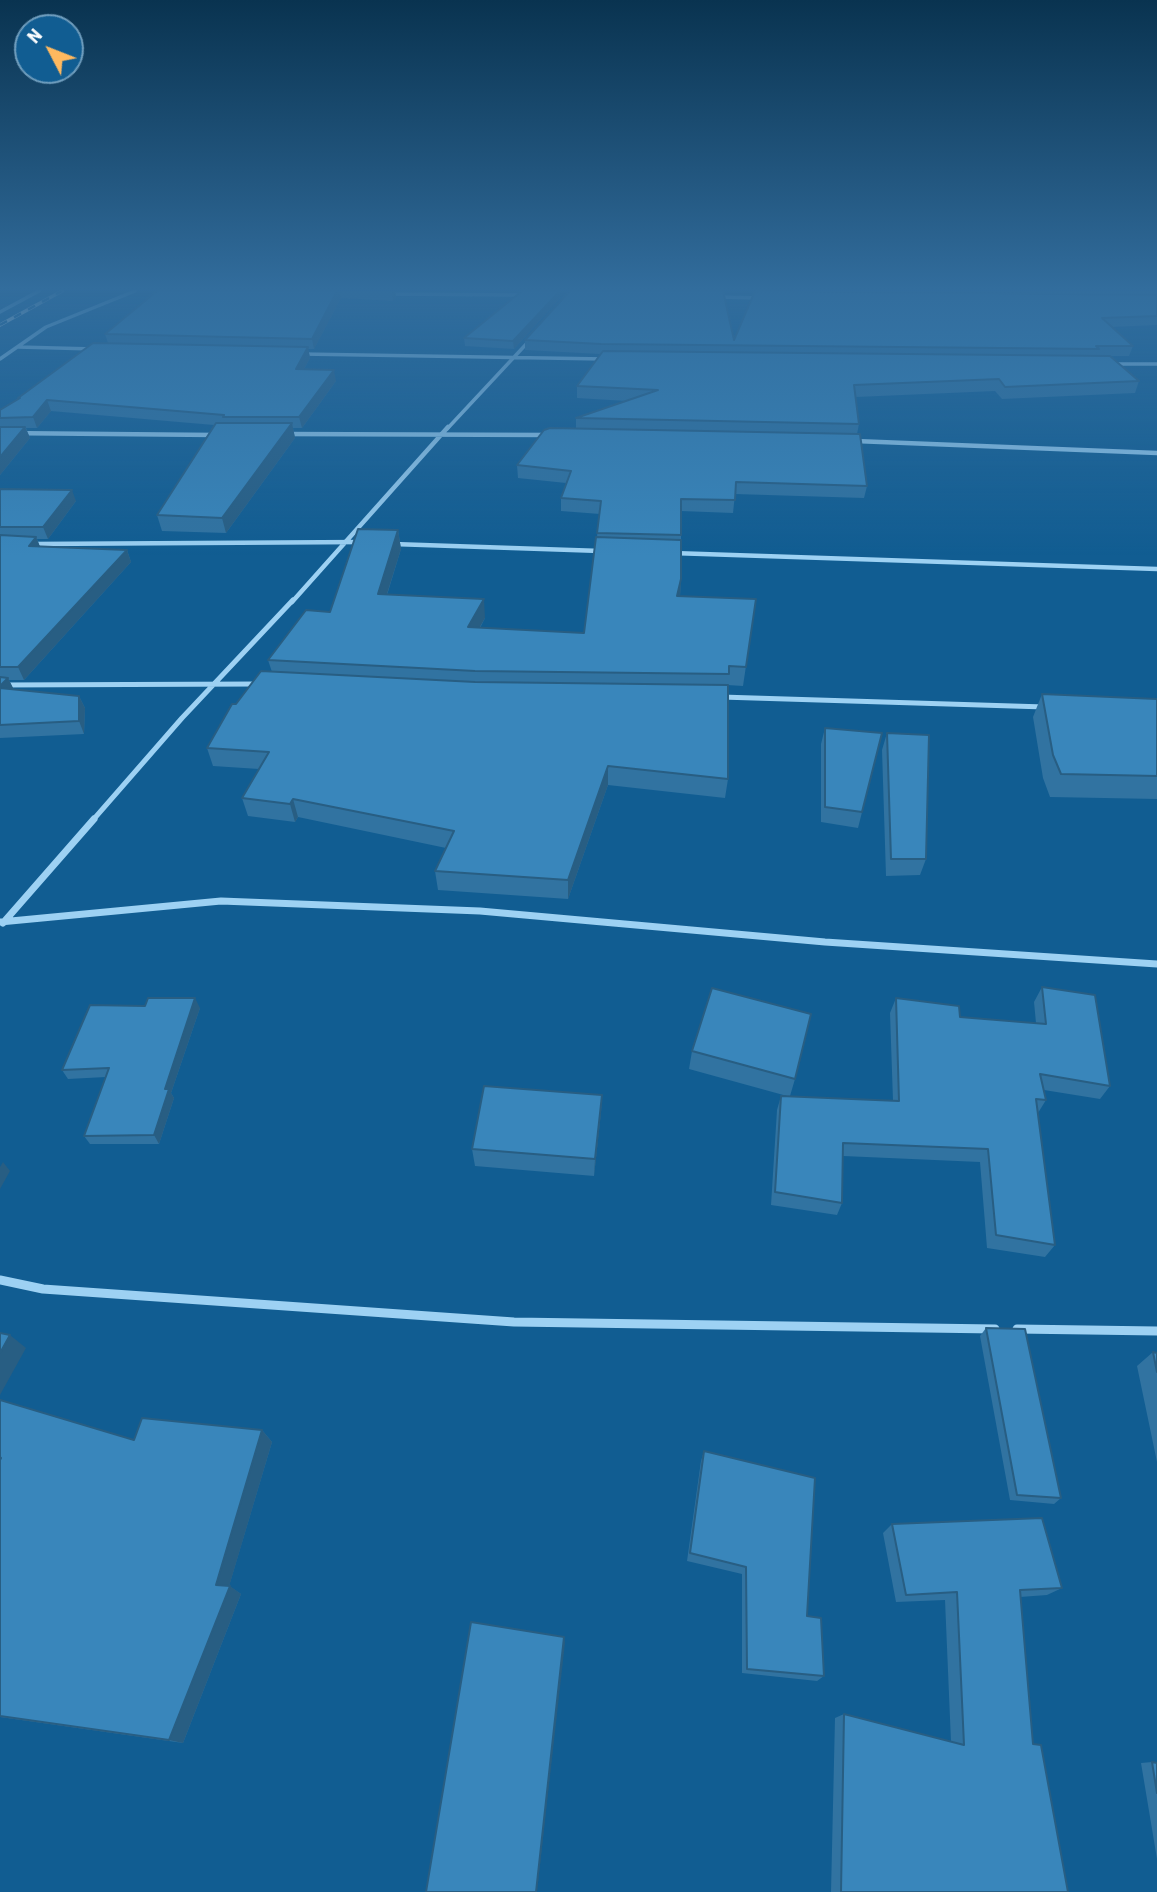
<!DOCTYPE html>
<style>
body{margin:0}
#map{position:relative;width:1157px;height:1892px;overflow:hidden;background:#115d92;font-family:"Roboto Condensed",sans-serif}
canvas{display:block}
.north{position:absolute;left:14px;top:14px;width:70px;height:70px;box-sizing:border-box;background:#115d92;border:2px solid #709ebe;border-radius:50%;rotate:312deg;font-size:19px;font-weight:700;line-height:28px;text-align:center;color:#fff}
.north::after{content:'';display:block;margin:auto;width:24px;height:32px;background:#ffb95f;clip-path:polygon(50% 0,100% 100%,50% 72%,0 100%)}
</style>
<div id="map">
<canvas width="1157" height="1892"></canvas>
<div class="north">N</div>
</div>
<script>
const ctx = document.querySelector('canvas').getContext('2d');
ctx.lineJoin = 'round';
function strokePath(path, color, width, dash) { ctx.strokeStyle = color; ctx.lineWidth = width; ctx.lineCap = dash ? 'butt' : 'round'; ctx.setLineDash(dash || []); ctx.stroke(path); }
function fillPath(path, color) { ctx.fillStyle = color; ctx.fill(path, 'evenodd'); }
const streetFar4 = new Path2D(`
 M388 294 526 295
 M717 297 761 298
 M0 312 39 291
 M18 347 94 349
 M302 354 605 359
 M0 359 46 327 135 291
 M1110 364H1157
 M447 429 530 340`);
const streetFar3 = new Path2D(`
 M0 433 216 435
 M284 434 549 435
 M855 441 1157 453
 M32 544 363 542
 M393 544 601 551
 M672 553 1157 569
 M292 602 448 427`);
const streetFar2 = new Path2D(`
 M0 685 258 684
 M721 697 1045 707
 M93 820 182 718 293 600`);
const streetFar1 = new Path2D(`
 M0 922 221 901 480 911 825 942 1157 964
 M3 923 94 819`);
const street = new Path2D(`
 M0 1280 43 1289 514 1322 995 1329
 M1017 1329 1157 1331`);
const rail = new Path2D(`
 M0 325 62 291`);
const wall = new Path2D(`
 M157 291H395L396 297 393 301 341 298 314 349H308L310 358 304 369 336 381 302 428H293L295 438 226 533 162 531 157 515 214 425 51 411 37 428H26L30 438 0 475V410L108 343 105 334Z
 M755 291H1157V325L1112 327 1133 346 1129 356H1106L1139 381 1135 393 1002 399 995 391 856 397 859 424 857 434 867 486 864 498 735 494 733 513 681 511V579L680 596 756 599 743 686 727 685 728 779 725 798 608 785 568 899 438 890 435 871 446 848 298 817 295 822 248 816 242 798 259 769 213 766 207 748 236 704 272 672 268 660 330 612 398 530 401 549 387 595 485 618 480 628 584 633 600 514 561 511V498L566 483 518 478 517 465 576 428V418L627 401 577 398V386L600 354 525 350V340H734Z
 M560 298 514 349 465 346 464 338Z
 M0 489 76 501 48 539H37L40 547 127 550 131 562 24 680H9L14 690 79 696 85 708 84 734 0 738Z
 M1042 694 1157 699V799L1050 797 1043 778 1033 717Z
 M825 728 882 733 858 828 821 822V744Z
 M887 733 926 859 920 875 886 876 882 750Z
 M1042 987 1110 1086 1100 1099 1044 1090 1046 1100 1038 1113 1055 1245 1045 1257 987 1248 980 1162 843 1156 842 1203 837 1215 771 1205 777 1110 781 1096H787L689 1069 692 1051 795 1079 790 1096 893 1101 890 1013 896 998 960 1017 1036 1023 1034 1002Z
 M200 1008 171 1093 174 1098 159 1144H90L84 1136 106 1077 68 1079 62 1070Z
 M602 1095 601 1112 594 1176 475 1166 472 1149Z
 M986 1328 1061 1498 1054 1504 1010 1500 980 1336Z
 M1153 1352 1157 1353V1462L1137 1366Z
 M0 1400 134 1440 262 1430 272 1442 229 1586 241 1594 183 1743 0 1717Z
 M704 1451 807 1616 824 1676 817 1681 742 1673V1574L687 1561 701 1461Z
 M892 1524 1062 1588 1047 1595 1020 1597 1033 1744 1068 1892H831L835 1718 844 1714 951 1742 945 1600 896 1602 883 1533Z
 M1152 1762 1157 1763V1859L1141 1763Z`);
const shadedWall = new Path2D(`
 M337 291H340L341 298 314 349 312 339Z
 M392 291H395L396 297 393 301Z
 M560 291V298L514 349 513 341Z
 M308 347 310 358 298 380 296 369Z
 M334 370 336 381 302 428 299 417Z
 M47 400 51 411 37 428 33 417Z
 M292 423 295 438 226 533 222 518Z
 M25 427 30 438 0 475V457Z
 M72 490 76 501 48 539 43 527Z
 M398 530 401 549 381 613 378 594Z
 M36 537 41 549 29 546Z
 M127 550 131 562 24 680 18 667Z
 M681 579 680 597 677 596Z
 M484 599 485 618 469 646 468 627Z
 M8 678 14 690 0 692V686Z
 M79 696 85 708 84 734 79 721Z
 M608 766V785L568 899V880Z
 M293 799 298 817 295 822 290 804Z
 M195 998 200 1008 171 1093 174 1098 159 1144 154 1135 165 1089Z
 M602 1095 601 1112 594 1176 595 1159Z
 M3 1162 10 1171 0 1189V1167Z
 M10 1335 26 1348 0 1395V1353Z
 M262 1430 272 1442 228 1590 230 1586 241 1594 183 1743 169 1740Z
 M564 1637 565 1643 537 1892H536Z`);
const building = new Path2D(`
 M157 291H337L312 339 105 334Z
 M522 291H560L513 341 464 338Z
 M570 291H723L734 340 755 291 1157 295V316L1102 318 1133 346H1096L1099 349 601 344 525 340Z
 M93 343 308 347 296 369 334 370 299 417H223L224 415 47 400 33 417 0 418V410L20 398H18Z
 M603 351 1110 356 1139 381 1005 387 999 379 854 385 859 424 576 418 658 390 577 386Z
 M216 423H292L222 518 157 515Z
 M0 427H25L0 457Z
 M550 428 860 434 867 486 736 482 735 500 681 499V535L597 533 601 501 561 498 571 471 517 465 544 430Z
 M0 489 72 490 43 527H0Z
 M358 529 398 530 378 594 484 599 468 627 584 633 596 537 681 540V579L677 596 756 599 746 667 729 666V674L475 671 268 660 306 610 330 612Z
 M0 535 36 537 29 546 127 550 18 667H0Z
 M261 671 475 682 728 685V779L608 766 568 880 435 871 454 831 293 799 290 804 242 798 269 752 207 748 232 704H236Z
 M0 677 8 678 0 686Z
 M0 688 79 696V721L0 725Z
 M1042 694 1157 699V776L1061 774 1053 755Z
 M825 728 882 733 862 812 825 807Z
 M887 733 929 735 926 859H891Z
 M1042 987 1095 995 1110 1086 1040 1074 1046 1100 1036 1099 1055 1245 996 1235 988 1149 843 1143 842 1203 775 1192 781 1096 899 1101 896 998 959 1006 960 1017 1046 1024Z
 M712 988 811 1014 795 1079 692 1051Z
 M148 998H195L165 1089H169L154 1135 84 1136 109 1068 62 1070 90 1005 145 1006Z
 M484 1086 602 1095 595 1159 472 1149Z
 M986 1328 1025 1329 1061 1498 1017 1495Z
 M0 1333 10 1335 0 1353Z
 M1153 1352 1157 1353V1372Z
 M0 1400 134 1440 142 1418 262 1430 216 1585 230 1586 169 1740 0 1716V1460L1 1458 0 1457Z
 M704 1451 815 1478 807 1616 821 1618 824 1676 747 1669 746 1567 690 1553Z
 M1042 1518 1062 1588 1020 1590 1033 1744 1041 1745 1068 1892H841L844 1714 964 1745 957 1592 906 1595 892 1524Z
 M471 1622 564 1637 536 1892H426Z
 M1152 1762 1157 1763V1793Z`);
strokePath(streetFar4, '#9dd1f3', 3.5);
strokePath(streetFar3, '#9dd1f3', 4.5);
strokePath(streetFar2, '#9dd1f3', 5);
strokePath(streetFar1, '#9dd1f3', 7);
strokePath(street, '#9dd1f3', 9);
strokePath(rail, '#fff', 3.5);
strokePath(rail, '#115d92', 2.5, [8]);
fillPath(wall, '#3173a1');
fillPath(shadedWall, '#285e83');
fillPath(building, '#3986bb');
strokePath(building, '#285e83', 2);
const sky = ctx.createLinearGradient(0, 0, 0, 556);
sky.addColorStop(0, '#093350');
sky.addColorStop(0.52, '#326d9d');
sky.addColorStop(1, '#326d9d00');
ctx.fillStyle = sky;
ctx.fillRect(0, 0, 1157, 556);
</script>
